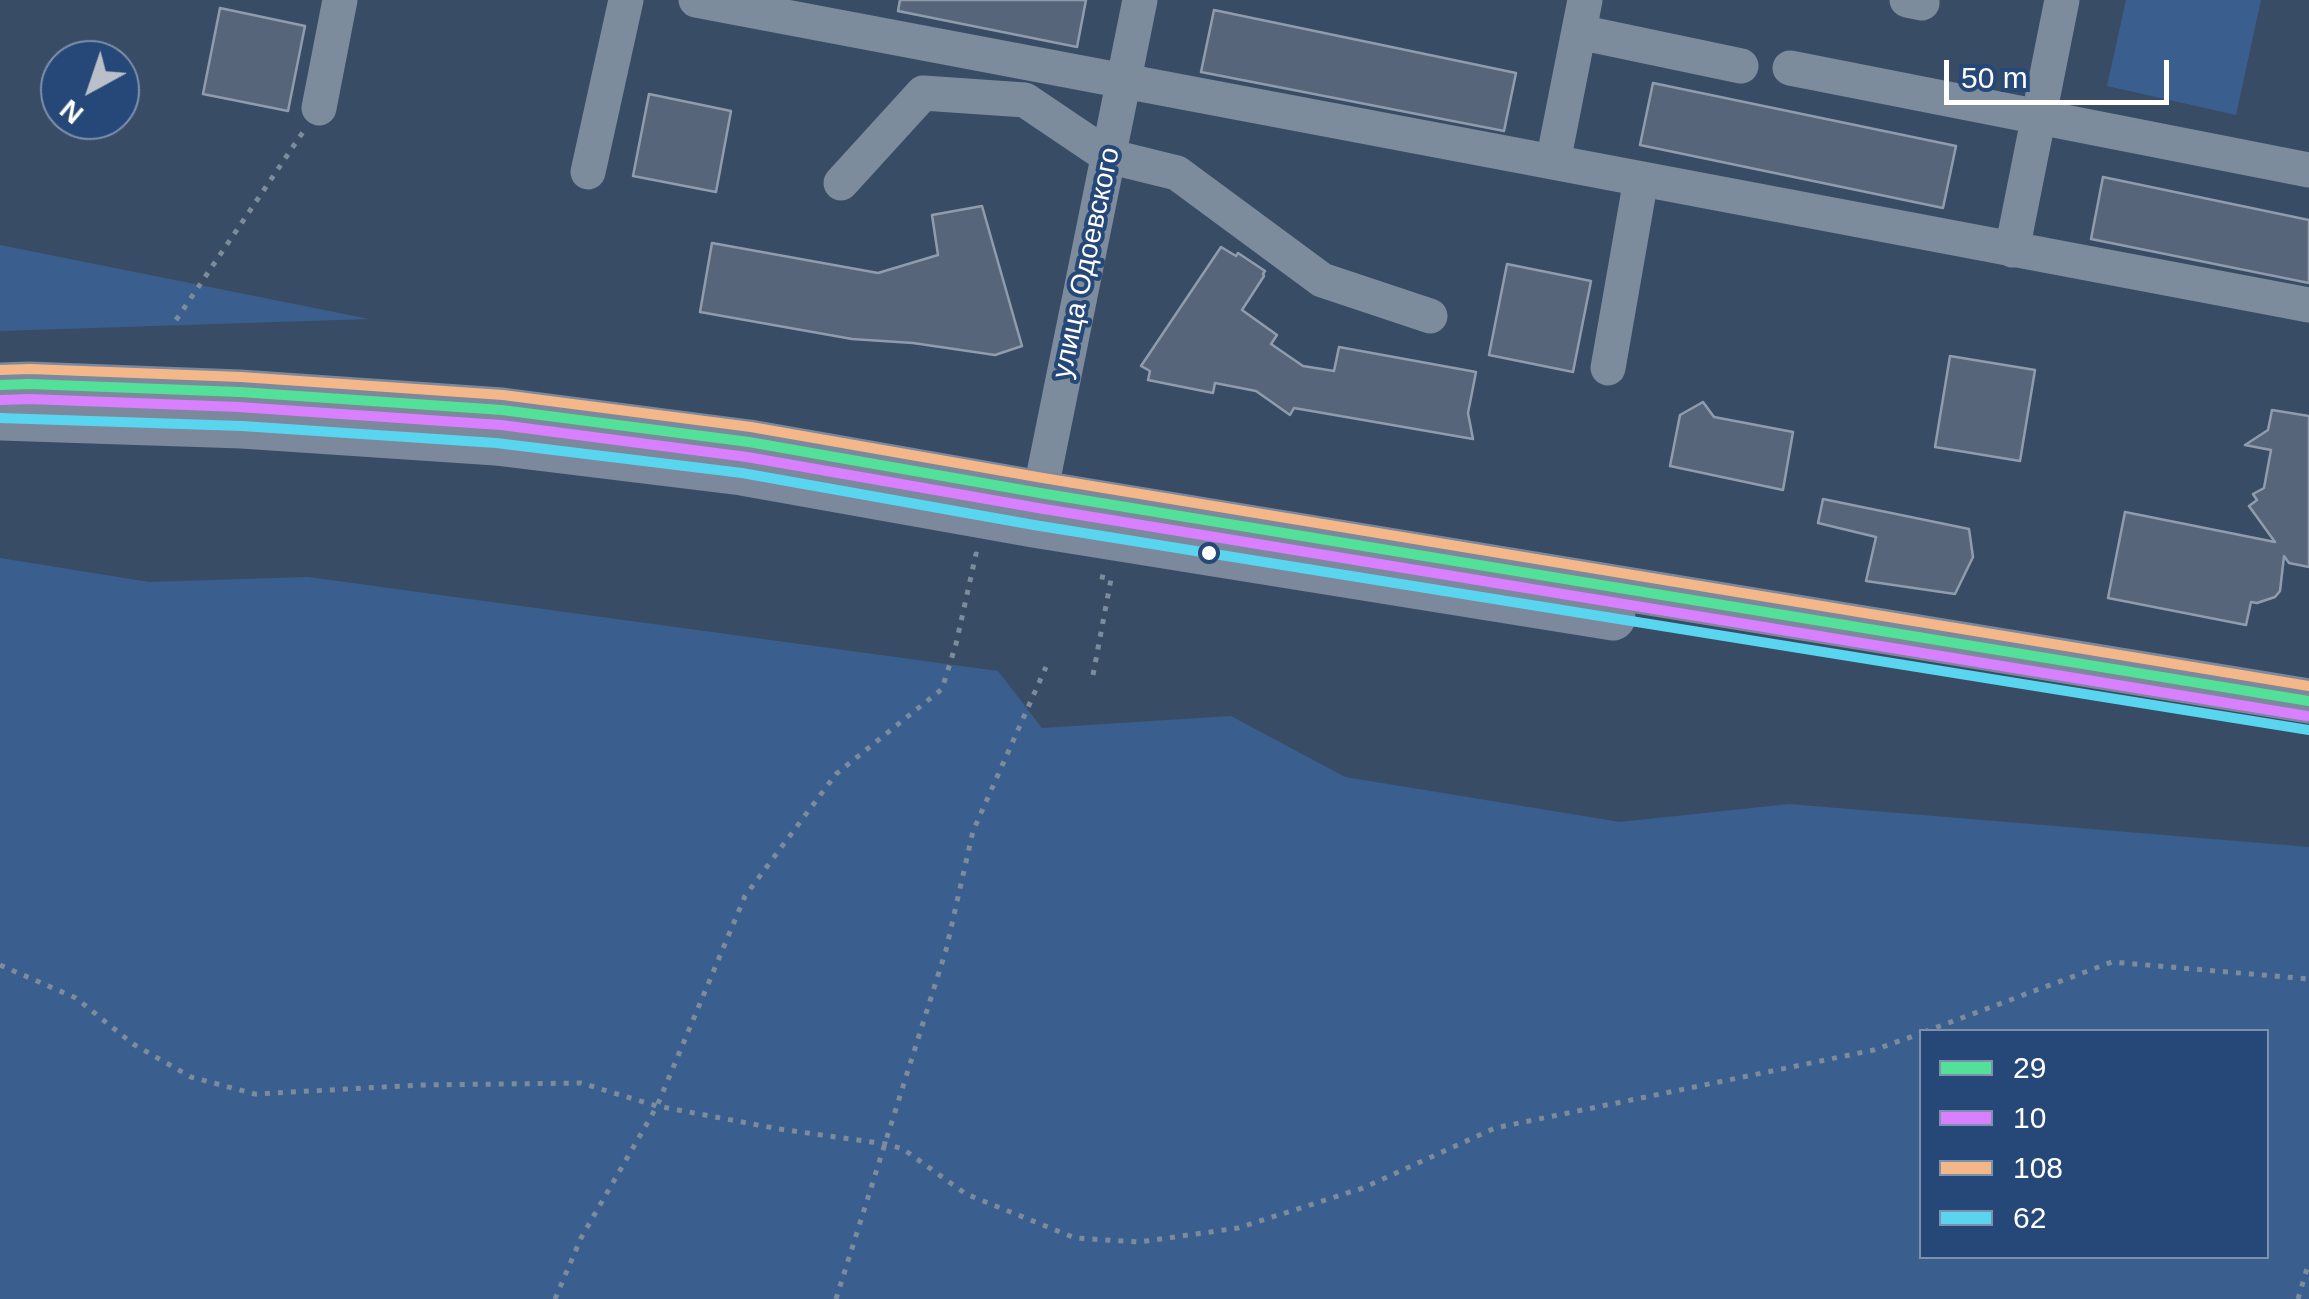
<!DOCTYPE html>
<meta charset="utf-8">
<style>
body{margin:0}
#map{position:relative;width:2309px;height:1299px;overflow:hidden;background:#394c65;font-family:Helvetica,sans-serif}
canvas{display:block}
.legend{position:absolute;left:1919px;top:1029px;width:350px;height:230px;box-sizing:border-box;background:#264878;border:2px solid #7d91ae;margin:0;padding:12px 18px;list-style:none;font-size:30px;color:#fff}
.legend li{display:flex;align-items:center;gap:20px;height:50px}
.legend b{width:50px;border:2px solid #7d91ae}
.north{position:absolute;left:40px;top:40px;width:100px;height:100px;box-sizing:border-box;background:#264878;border:2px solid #7d91ae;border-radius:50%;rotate:220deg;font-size:28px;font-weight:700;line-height:40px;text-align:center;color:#fff}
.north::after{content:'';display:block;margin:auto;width:35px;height:45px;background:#bac0c9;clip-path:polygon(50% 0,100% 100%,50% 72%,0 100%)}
.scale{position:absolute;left:1944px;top:60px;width:225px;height:45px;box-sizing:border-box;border:5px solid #fff;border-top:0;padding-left:12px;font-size:30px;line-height:35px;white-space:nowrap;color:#fff;-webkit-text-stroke:8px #264878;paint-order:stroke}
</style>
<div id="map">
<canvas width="2309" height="1299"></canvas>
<ul class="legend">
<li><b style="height:12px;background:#53e098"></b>29</li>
<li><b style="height:12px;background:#d880ff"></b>10</li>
<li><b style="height:12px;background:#f4b78a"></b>108</li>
<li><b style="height:12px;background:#5ad5f0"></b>62</li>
</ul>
<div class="north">N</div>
<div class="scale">50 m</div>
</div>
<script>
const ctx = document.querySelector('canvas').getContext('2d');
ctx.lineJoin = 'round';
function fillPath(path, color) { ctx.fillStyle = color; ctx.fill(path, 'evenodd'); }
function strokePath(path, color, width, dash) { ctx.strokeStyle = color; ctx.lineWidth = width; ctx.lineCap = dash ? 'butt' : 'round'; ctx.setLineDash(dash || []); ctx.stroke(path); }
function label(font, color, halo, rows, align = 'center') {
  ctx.font = font + ' Helvetica,sans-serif'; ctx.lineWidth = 8; ctx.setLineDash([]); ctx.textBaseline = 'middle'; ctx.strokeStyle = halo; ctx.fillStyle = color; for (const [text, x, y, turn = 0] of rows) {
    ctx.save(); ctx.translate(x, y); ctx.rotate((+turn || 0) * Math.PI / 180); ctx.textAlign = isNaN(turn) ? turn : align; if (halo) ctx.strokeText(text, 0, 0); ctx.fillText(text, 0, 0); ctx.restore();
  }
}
const green = new Path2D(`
 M2126 0H2261L2236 115 2107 86Z
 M0 245 369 319 0 331Z
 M0 558 149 582 308 577 998 671 1042 728 1231 716 1345 777 1620 822 1789 804 2309 847V1299H0ZM1922 1032H2266V1256H1922Z`);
const building = new Path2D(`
 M900 0H1086L1077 47 898 11Z
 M220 8 305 26 288 111 203 94Z
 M1214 10 1516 73 1504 131 1201 72Z
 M1653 83 1956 146 1943 208 1640 145Z
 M649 94 731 111 716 192 633 176Z
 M2103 177 2309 220V283L2091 239Z
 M982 206 1022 346 995 355 913 343 852 339 700 312 712 243 878 273 938 255 932 215Z
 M1221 247 1236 256 1238 253 1265 271 1263 274 1264 276 1242 310 1277 335 1271 344 1303 366 1334 371 1339 347 1476 372 1468 413 1473 439 1294 408 1290 415 1256 391 1215 383 1213 393 1148 380 1150 371 1141 366Z
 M1507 264 1591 281 1573 372 1489 355Z
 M1950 356 2035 370 2020 461 1935 447Z
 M1703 402 1714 417 1793 432 1783 490 1670 466 1680 415Z
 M2272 410 2309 416V567L2289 563 2284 556 2280 591 2275 597 2257 603 2251 602 2246 625 2108 598 2125 512 2275 542 2249 506 2257 500 2253 494 2264 488 2271 450 2245 445 2268 430Z
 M1823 499 1969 529 1973 557 1955 594 1866 581 1876 537 1818 523Z`);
const path = new Path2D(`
 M176 320 303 132
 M1093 675 1111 579 1098 576
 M0 965 76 998 133 1044 191 1077 255 1094 421 1085 581 1083 657 1106 779 1129 886 1144 903 1149 966 1194 1075 1238 1139 1242 1238 1228 1363 1188 1495 1128 1874 1050 1922 1033
 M1924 1032 2112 962 2309 979
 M555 1299 581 1238 657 1106 745 896 836 774 942 689 956 644 976 554 979 555
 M836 1299 946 950 973 831 1046 667
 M2298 1299 2309 1262`);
const minor = new Path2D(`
 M696 0 2309 305
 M1907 0 1922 3V0
 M1579 32 1741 66
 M1790 68 2309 170
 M319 108 340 0
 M1553 162 1585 0
 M588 172 626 0
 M841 183 923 93 1025 100 1108 156 1177 173 1322 280 1430 316
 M2012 250 2062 0
 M1608 368 1641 179
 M1035 518 1140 0`);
const major = new Path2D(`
 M0 385 29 384 240 392 502 410 749 442 1040 493 2309 701
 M0 418 242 426 496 443 742 473 1034 525 1613 618`);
const bus1 = new Path2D(`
 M0 385 29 384 240 392 502 410 749 442 1040 493 2309 701`);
const bus2 = new Path2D(`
 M1 400 29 399 239 407 501 425 747 457 1038 508 2307 716`);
const bus3 = new Path2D(`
 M0 370 30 369 241 377 503 395 751 427 1043 478 2309 686`);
const bus4 = new Path2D(`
 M0 418 242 426 496 443 742 473 1034 525 2309 730`);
const markers = [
 [1209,553,9,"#fff"]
];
const streetNames = [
 ["улица Одоевского",1087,263,-78]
];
fillPath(green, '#3a5f8f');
fillPath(building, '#566579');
strokePath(building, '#909cac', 2.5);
strokePath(path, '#7d8c9c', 5, [5, 8]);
strokePath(minor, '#7d8c9c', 35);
strokePath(major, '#7c889b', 45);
strokePath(bus1, '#53e098', 10);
strokePath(bus2, '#d880ff', 10);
strokePath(bus3, '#f4b78a', 10);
strokePath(bus4, '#5ad5f0', 10);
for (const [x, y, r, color] of markers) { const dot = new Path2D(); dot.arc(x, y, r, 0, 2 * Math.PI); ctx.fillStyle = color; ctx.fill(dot); strokePath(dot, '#264878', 4); }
label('28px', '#fff', '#264878', streetNames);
</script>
